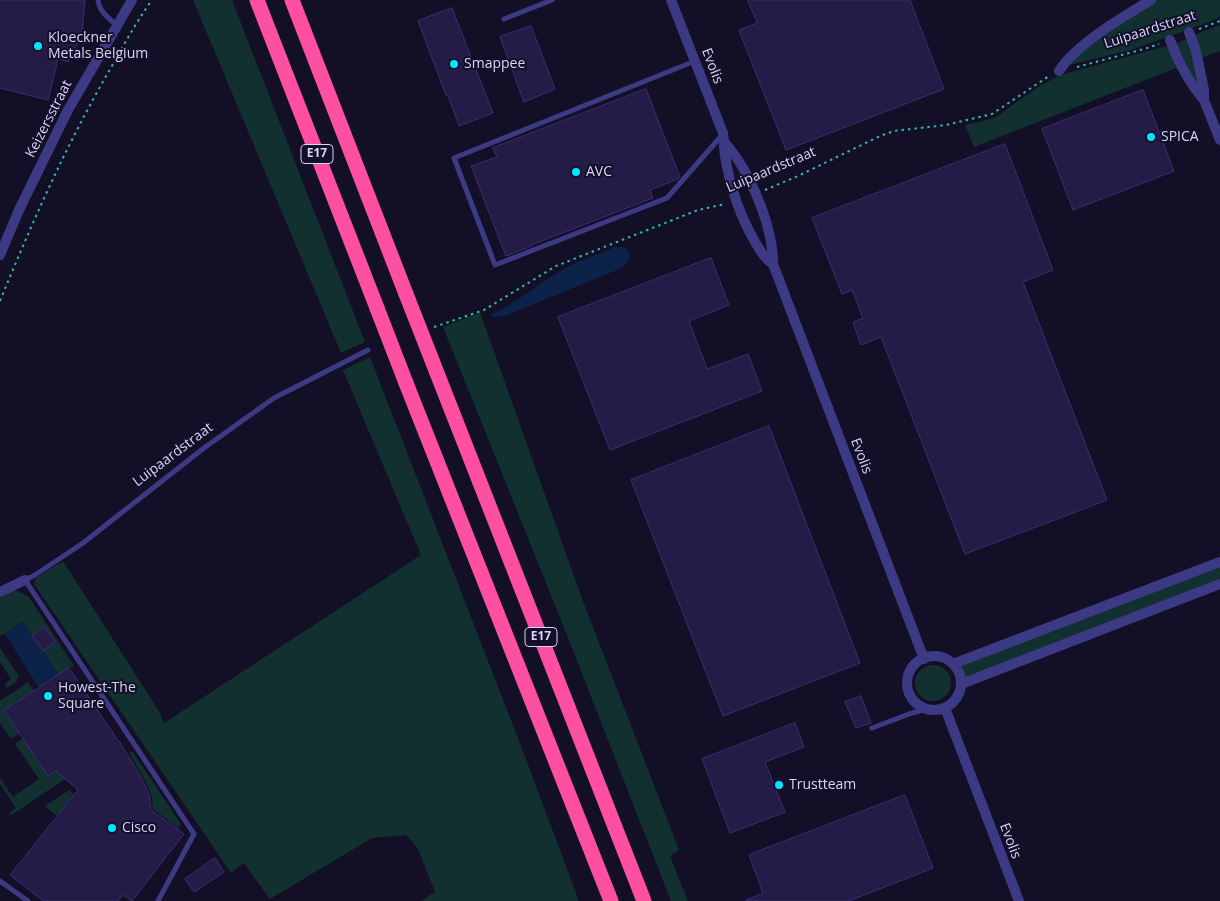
<!DOCTYPE html>
<style>
body{margin:0}
canvas{display:block;background:#130f26}
</style>
<canvas width="1220" height="901"></canvas>
<script>
const ctx = document.querySelector('canvas').getContext('2d');
ctx.lineJoin = 'round';
function fillPath(path, color) { ctx.fillStyle = color; ctx.fill(path, 'evenodd'); }
function strokePath(path, color, width, dash) { ctx.strokeStyle = color; ctx.lineWidth = width; ctx.lineCap = dash ? 'butt' : 'round'; ctx.setLineDash(dash || []); ctx.stroke(path); }
function label(font, color, halo, rows, align = 'center') {
  ctx.font = font + ' "Open Sans",sans-serif'; ctx.lineWidth = 4; ctx.setLineDash([]); ctx.textBaseline = 'middle'; ctx.strokeStyle = halo; ctx.fillStyle = color; for (const [text, x, y, turn = 0] of rows) {
    ctx.save(); ctx.translate(x, y); ctx.rotate((+turn || 0) * Math.PI / 180); ctx.textAlign = isNaN(turn) ? turn : align; if (halo) ctx.strokeText(text, 0, 0); ctx.fillText(text, 0, 0); ctx.restore();
  }
}
const green = new Path2D(`
 M193 0H232L365 342 341 353Z
 M1157 0H1220V17L1209 22 1131 50 1065 66 1082 50Z
 M1220 25V51L1201 58 1194 35Z
 M1188 38 1199 89 1175 44Z
 M1167 46 1179 67 974 147 965 125 983 121 996 117 1038 87 1060 75Z
 M480 312 581 596 679 850 670 856 688 901H671L561 620 443 327Z
 M370 357 521 746 579 901H421L435 892 418 849 406 835 372 838 270 899 244 863 231 873 34 584 36 578 63 561 160 713 164 723 421 555 343 370Z
 M1220 566V579L965 677 961 666Z
 M15 590 29 597 74 666 69 668 59 675 43 651 55 642 45 627 32 636 22 622 5 634 0 636V597Z
 M0 648 19 676 16 682 7 688 5 684 11 679 0 662Z
 M915 683a18 18 0 1 1 36 0a18 18 0 1 1-36 0Z
 M28 682 34 691 4 711 19 734 11 739 0 723V701Z
 M23 738 48 776 75 758 81 768 13 814 10 815 9 813 16 808 0 784V778L13 797 39 779 15 744Z
 M132 751 181 824 178 828 153 809 152 797 146 782 129 753Z
 M69 790 74 794 57 816 45 806Z`);
const water = new Path2D(`
 M615 247H624L629 252V260L622 268 504 316 496 317 489 316C515 304 539 283 565 268 581 260 599 254 615 247Z
 M23 622 59 675 39 688 5 634Z`);
const building = new Path2D(`
 M0 0H85L82 34 68 62 58 59 48 100 0 88Z
 M748 0H910L944 89 786 150 739 30 757 23Z
 M452 8 493 113 459 126 448 95H446L418 21Z
 M531 26 555 89 524 102 500 37Z
 M646 89 680 177 678 179 650 190 653 198 531 245 532 246 506 256 471 166 497 157 493 148Z
 M1143 90 1174 171 1073 210 1042 129Z
 M1005 144 1053 270 1023 282 1107 500 965 554 881 337 861 345 853 322 863 318 852 290 842 294 812 218Z
 M711 258 729 305 689 321 707 369 748 354 762 391 610 450 558 317Z
 M769 426 860 663 723 716 631 480Z
 M45 627 55 642 43 651 32 636Z
 M69 668 119 742V741L141 777 149 794 151 810 184 834 132 901 123 895 118 901H43L10 875 78 790 56 771 48 776 4 711Z
 M861 696 871 723 856 728 845 702Z
 M795 723 804 747 765 762 785 812 730 833 702 759Z
 M905 795 933 868 849 901H746V900L763 893 749 855Z
 M215 858 224 872 194 892 185 879Z`);
const path = new Path2D(`
 M1199 29 1220 21
 M1077 67 1144 49 1159 44
 M765 190 798 176 880 136 894 131 946 125 992 114 1049 76
 M0 301C31 225 64 150 105 78 120 52 134 25 152 0
 M434 327 484 310 556 266 698 210 725 204`);
const service = new Path2D(`
 M98 0C99 11 108 18 117 25
 M504 19 552 0
 M695 61 454 158 495 265 667 198 723 134
 M872 728 909 714 926 709
 M0 881 28 901
 M158 901 194 834 25 580 35 575 83 543 204 448 274 398 368 350`);
const minor = new Path2D(`
 M671 0 723 133C724 141 724 149 725 156 730 186 739 214 754 240 760 250 764 258 773 264
 M1189 32 1195 48 1198 61 1204 90V100L1220 140
 M1170 40C1178 61 1189 83 1204 100
 M1059 71C1075 45 1124 16 1151 0
 M725 143C750 171 773 226 773 264L924 659
 M0 255 19 210 68 110 132 0
 M0 592 25 580
 M907 683a27 27 0 1 1 54 0a27 27 0 1 1-54 0Z
 M953 664 1220 562
 M961 684 1220 584
 M945 708 1019 901`);
const motorway = new Path2D(`
 M257 0 377 308
 M292 0 406 294
 M437 373 644 901
 M406 383 611 901`);
const motorwayBridge = new Path2D(`
 M406 294 437 373
 M377 308 406 383`);
const markers = [
 [38,46,5,"#00e5ff"],
 [454,64,5,"#00e5ff"],
 [1151,137,5,"#00e5ff"],
 [576,172,5,"#00e5ff"],
 [48,696,5,"#00e5ff"],
 [779,785,5,"#00e5ff"],
 [112,828,5,"#00e5ff"]
];
const shields = [
 [317,154,32],
 [541,637,32]
];
const shieldNames = [
 ["E17",317,154],
 ["E17",541,637]
];
const streetNames = [
 ["Luipaardstraat",1150,30,-18],
 ["Evolis",712,66,69],
 ["Keizersstraat",49,119,-63],
 ["Luipaardstraat",771,170,-23],
 ["Luipaardstraat",173,455,-37],
 ["Evolis",861,456,69],
 ["Evolis",1010,841,69]
];
const poiNames = [
 ["Kloeckner",48,38],
 ["Metals Belgium",48,54],
 ["Smappee",464,64],
 ["SPICA",1161,137],
 ["AVC",586,172],
 ["Howest-The",58,688],
 ["Square",58,704],
 ["Trustteam",789,785],
 ["Cisco",122,828]
];
fillPath(green, '#12302f');
fillPath(water, '#0c2248');
fillPath(building, '#241b47');
strokePath(building, '#3b2d73', 1);
strokePath(path, '#2fb8b0', 2, [2.5, 4]);
strokePath(service, '#3d3a85', 5);
strokePath(minor, '#3d3a85', 10);
strokePath(motorway, '#ff4fa3', 15);
strokePath(motorwayBridge, '#ff4fa3', 15);
for (const [x, y, r, color] of markers) { const dot = new Path2D(); dot.arc(x, y, r, 0, 2 * Math.PI); ctx.fillStyle = color; ctx.fill(dot); strokePath(dot, '#130f26', 2); }
for (const [x, y, w] of shields) { const box = new Path2D(); box.roundRect(x - w / 2, y - 9.5, w, 19, 4); ctx.fillStyle = '#130f26'; ctx.fill(box); strokePath(box, '#d9d4ff', 1); }
label('bold 12px', '#d9d4ff', null, shieldNames);
label('14px', '#d9d4ff', '#130f26', streetNames);
label('14px', '#d9d4ff', '#130f26', poiNames, 'left');
</script>
